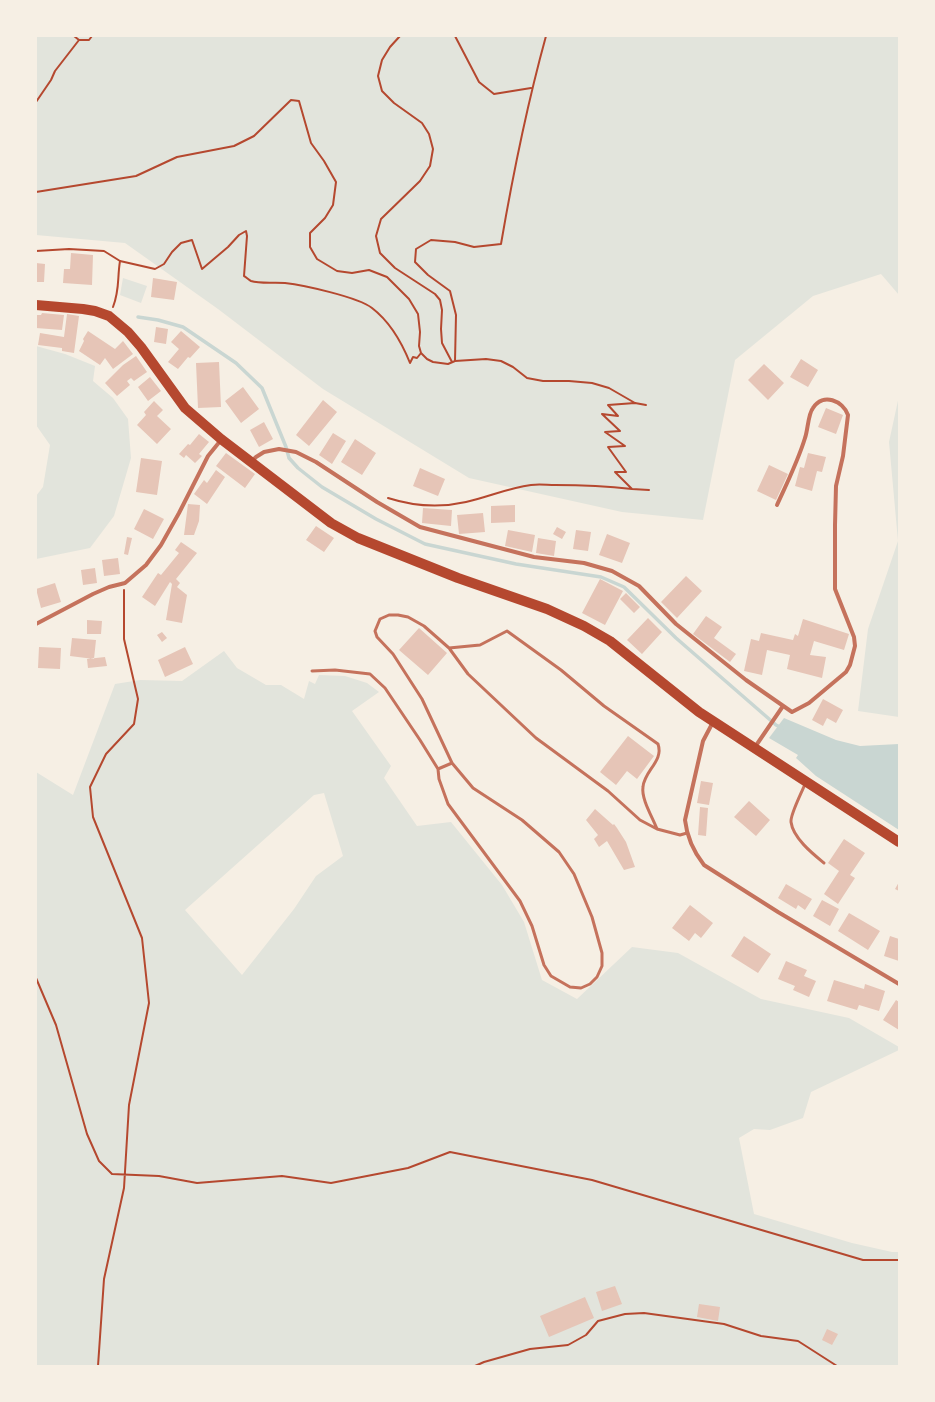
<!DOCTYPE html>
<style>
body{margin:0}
#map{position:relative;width:935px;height:1402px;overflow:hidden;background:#f6efe4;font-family:"DM Sans",sans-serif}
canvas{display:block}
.frame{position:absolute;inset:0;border:37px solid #f6efe4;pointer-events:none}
</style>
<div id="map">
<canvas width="935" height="1402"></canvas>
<div class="frame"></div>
</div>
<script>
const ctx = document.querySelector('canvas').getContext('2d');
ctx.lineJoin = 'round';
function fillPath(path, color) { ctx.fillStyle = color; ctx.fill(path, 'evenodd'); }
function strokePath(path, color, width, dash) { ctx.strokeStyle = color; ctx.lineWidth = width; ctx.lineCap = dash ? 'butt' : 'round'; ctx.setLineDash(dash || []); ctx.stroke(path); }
const green = new Path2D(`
 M36 36H899V295L881 274 813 296 735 360 703 520 622 512 469 478 323 389 218 309 125 243 36 235Z
 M123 278 147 286 141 303 120 295Z
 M36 346 65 354 95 366 93 381 113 398 128 419 131 458 114 516 90 548 36 559V496L43 487 50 445 36 425Z
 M899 396V717L858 711 868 629 898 541 889 442Z
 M224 651 237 668 266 685H281L304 699 309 681 315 684 319 675 345 676 367 683 379 692 352 711 391 766 384 778 417 826 451 822 502 885 524 922 542 980 577 999 632 947 678 953 761 999 849 1018 899 1047V1050L811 1092 803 1118 770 1130 754 1129 739 1138 754 1214 852 1243 892 1252H899V1366H36V772L73 795 115 684 140 680 182 681ZM324 793 343 856 316 876 294 909 242 975 185 910 314 795Z`);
const water = new Path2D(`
 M784 718 836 740 860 746 899 744V830L816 776 796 758 798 755 769 738Z`);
const stream = new Path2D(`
 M138 317 158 320 183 327 236 363 262 388 286 447 289 458 298 468 322 487 376 519 425 544 516 564 601 577 624 587 676 638 776 725 782 728`);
const building = new Path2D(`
 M71 253 93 255 92 285 63 283 64 269H70Z
 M36 263 45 264 44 282H36Z
 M153 278 177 282 174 300 151 297Z
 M42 313 64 315 62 330 36 328V315H41Z
 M67 314 79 316 74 353 62 351V348L38 345 40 333 64 337Z
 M156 327 168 329 166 344 154 342Z
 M88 331 115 349 123 341 133 354 113 369 105 358 100 365 79 351 84 341 83 339Z
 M181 331 200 347 190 358 188 357 178 369 168 362 179 349 171 342Z
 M136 356 147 372 134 381 131 378 127 381 130 385 117 396 105 383 123 365Z
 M801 359 818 370 808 387 790 377Z
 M219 362 221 407 198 408 196 363Z
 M764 364 784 383 768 400 748 380Z
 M150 377 161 391 148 401 138 387Z
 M243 387 259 409 241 423 225 401Z
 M323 400 337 412 309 446 296 435Z
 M154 401 163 410 157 416 171 429 157 444 137 425 146 415 144 412Z
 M826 408 843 415 836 434 818 427Z
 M264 422 273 439 259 447 250 430Z
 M333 433 346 441 332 464 319 455Z
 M199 434 209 442 199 454 202 456 195 463 186 455 184 458 179 454 188 444 190 445Z
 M355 439 376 453 362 475 341 462Z
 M226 453 255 474 245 488 216 466Z
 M808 453 826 457 822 472 817 471 812 491 795 486 800 467 804 468Z
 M141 458 162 461 157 495 136 492Z
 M769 465 788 474 776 500 757 491Z
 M420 468 445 479 438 496 413 486Z
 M216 470 225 477 207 504 194 494 204 480 207 483Z
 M188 504 200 505 199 521 194 535H184Z
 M515 505V522L491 523V506Z
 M423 508 452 510 451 526 422 523Z
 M144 509 164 519 153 539 134 529Z
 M483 513 485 532 459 534 457 515Z
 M316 526 334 538 324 552 306 540Z
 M557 527 566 532 562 539 553 534Z
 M508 530 535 535 532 552 505 546Z
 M576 530 591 532 588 551 573 549Z
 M607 534 630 543 622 563 599 555Z
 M127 537 132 538 128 555 124 554Z
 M538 538 556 541 554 556 536 553Z
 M181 542 197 553 176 579 180 583 177 587 187 595 182 623 166 620 172 584 170 582 155 606 142 597 158 573 161 575 179 553 175 550Z
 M118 558 120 574 104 576 102 560Z
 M95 568 97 583 83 585 81 570Z
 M686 576 702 591 677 618 661 602Z
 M600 579 623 591 605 625 582 613Z
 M55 583 61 602 41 608 36 589Z
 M626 593 640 607 634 613 620 599Z
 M706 616 722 627 714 638 736 654 730 662 693 634Z
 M648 618 662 632 642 654 627 640Z
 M803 619 849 634 844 650 814 641 810 655 826 657 822 678 787 669 790 655 767 650 762 675 744 671 751 639 759 641 761 633 793 640 795 634 798 636Z
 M87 620 102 621 101 634H87Z
 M419 628 447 653 428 675 399 650Z
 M162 632 167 638 162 642 157 635Z
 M72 638 96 640 94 659 70 656Z
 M39 647 61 648 60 669 38 668Z
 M185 647 193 664 165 677 158 660Z
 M105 657 107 666 88 668 87 659Z
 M823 699 843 710 836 723 827 718 823 726 812 720Z
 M628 736 654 756 637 779 627 771 616 785 600 772Z
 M701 781 713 783 709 805 697 803Z
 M749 801 770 820 756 836 734 817Z
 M700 807 708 808 706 836 698 835Z
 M595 809 613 825 614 824 617 828 626 842 635 867 624 870 607 841 599 847 594 839 598 835 586 820Z
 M844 839 865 853 850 875 855 878 838 904 824 894 839 871 828 863Z
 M899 882V891L895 889Z
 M786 884 812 899 805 910 798 905 796 909 778 898Z
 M822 900 839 909 830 926 813 916Z
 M690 905 713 923 701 938 695 933 689 941 672 928Z
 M849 913 880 931 868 950 838 931Z
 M744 936 771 954 758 973 731 956Z
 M890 936 899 939V961L884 956Z
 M786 961 807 970 804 976 816 981 809 997 793 990 795 986 778 979Z
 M834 980 864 989 865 984 885 991 879 1011 859 1005 857 1010 827 1001Z
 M896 1000 899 1002V1030L883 1020Z
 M615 1286 622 1304 602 1311 596 1292Z
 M585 1297 594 1318 549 1337 540 1316Z
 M699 1304 720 1307 718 1321 697 1317Z
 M827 1329 838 1334 832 1345 822 1340Z`);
const path = new Path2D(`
 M74 36 79 40H89L92 36
 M400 36 390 47 382 60 378 76 382 91 394 103 422 123 429 134 433 149 430 166 420 181 381 219 376 236 380 253 395 268 435 294 440 300 442 310 441 329 442 343 452 362
 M455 36 479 82 494 94 531 88
 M36 102 51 80 55 71 79 40
 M36 192 136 176 177 157 234 146 254 136 291 100 299 101 311 143 324 161 336 182 333 205 325 218 310 233V247L317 259 337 271 352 273 369 270 387 277 409 299 418 314 420 332 419 346 421 353 427 359 433 362 448 364 455 361 486 359 501 361 513 367 527 378 543 381H569L592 383 609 388 635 403 646 405
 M36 251 69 249 104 251 120 261 155 269 164 264 172 252 181 243 192 240 202 269 228 247 239 235 246 231 247 236 244 276C246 277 249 280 251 281 260 284 275 282 285 283 303 285 358 297 372 308 389 321 402 343 410 363L413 357 417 358 421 353
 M113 307C120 289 117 279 120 261
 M455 361 456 315 450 291 428 275 415 262 416 249 431 240 455 242 474 247 501 244C513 174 527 105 546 36
 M632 489 649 490
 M388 498C413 506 440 508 466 502 488 497 508 488 531 485 539 484 547 485 555 485 581 485 606 486 632 489L615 472H626L608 447 625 446 605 432 620 431 602 414 618 416 608 405 635 403
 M36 978 56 1025 87 1134 99 1161 112 1174 159 1176 197 1183 282 1176 331 1183 408 1168 450 1152 592 1180 863 1260H899
 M98 1366 104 1279 124 1188 129 1105 149 1003 142 938 93 817 90 787 106 754 134 724 138 699 124 639V590
 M475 1366 484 1362 530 1349 568 1345 586 1335 598 1321 625 1314 644 1313 724 1324 761 1336 798 1341 837 1366`);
const service = new Path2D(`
 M449 648 480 645 507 631 561 670 604 706 658 744C664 761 644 771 643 787 641 799 653 818 657 829L680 835 687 833
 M312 671 335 670 370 674 385 688 420 740 438 769
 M452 763 473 788 522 820 559 852 574 874 592 917 602 953V966L597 977 590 984 581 988 570 987 551 976 544 965 532 926 520 901 448 804 439 779 438 769 452 763 422 699 393 654 377 637 375 631 380 619 389 615H398L408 617 424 626 449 648 468 674 536 738 608 791 640 820 657 829
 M805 784C802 792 790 815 791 822 793 838 813 854 824 863`);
const minor = new Path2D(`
 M252 461 256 457 264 452 279 449 296 452 316 462 377 502 420 527 534 557 584 563 612 571 639 586 676 624 746 680 792 712 809 703 846 672 850 665 855 646 854 637 835 589V525L836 486 843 456 848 415C843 401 823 392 813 408 808 414 808 430 805 438 798 461 787 483 777 505
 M36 624 93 594 109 587 125 583 146 565 161 545 179 513 208 456 221 440
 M713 722 703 741 685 820C687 838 693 851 704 865L778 912 899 984
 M755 747 783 706`);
const primary = new Path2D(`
 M36 305 83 309 95 311 109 316 128 332 141 347 185 408 221 439 331 523 358 538 458 578 547 609 584 626 610 641 699 712 899 842`);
fillPath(green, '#e2e4dc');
fillPath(water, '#c9d6d2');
strokePath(stream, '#c9d6d2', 3.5);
fillPath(building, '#e6c5b7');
strokePath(path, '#b5482f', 2);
strokePath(service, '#c5725c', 3);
strokePath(minor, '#c5725c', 4);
strokePath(primary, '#b5482f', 10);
</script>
